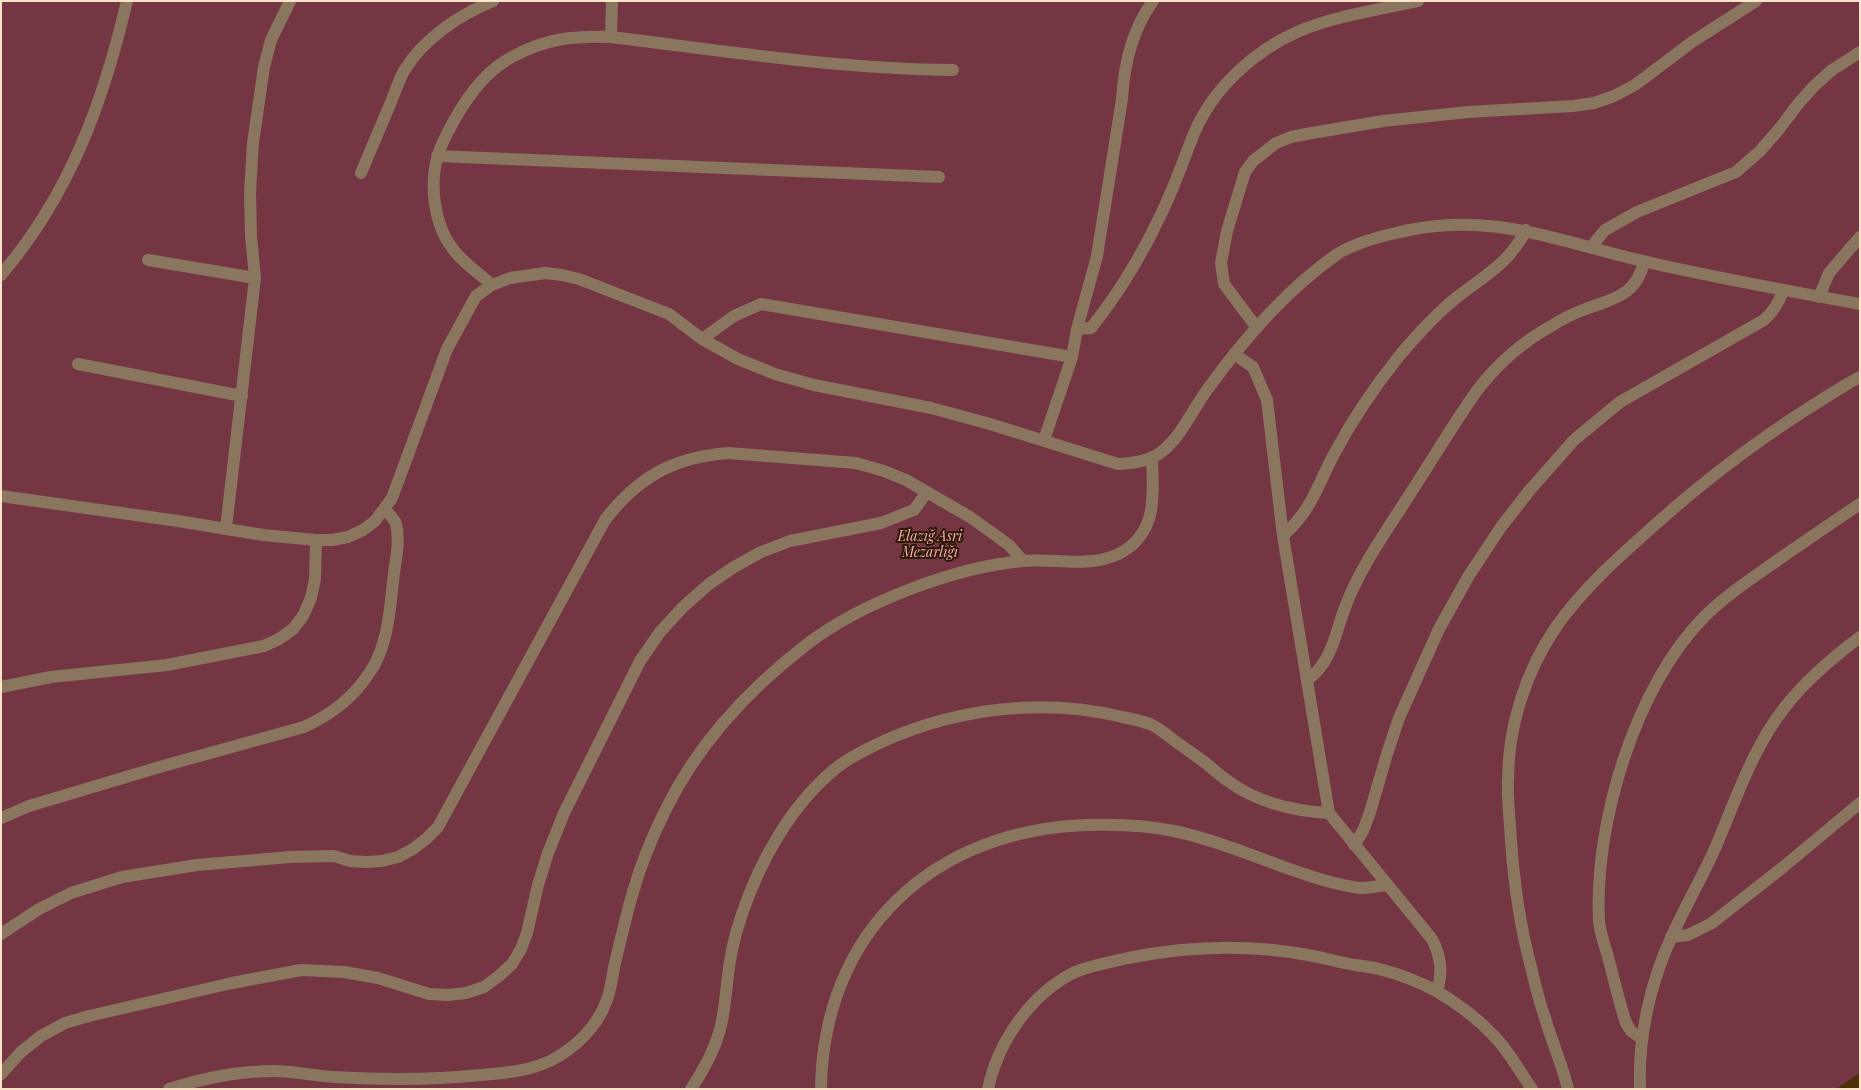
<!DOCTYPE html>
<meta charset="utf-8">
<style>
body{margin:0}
#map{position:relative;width:1861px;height:1090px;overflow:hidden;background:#4d3006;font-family:"Playfair Display",serif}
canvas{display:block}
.frame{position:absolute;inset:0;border:2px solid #fbe3c9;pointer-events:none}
</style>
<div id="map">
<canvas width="1861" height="1090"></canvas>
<div class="frame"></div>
</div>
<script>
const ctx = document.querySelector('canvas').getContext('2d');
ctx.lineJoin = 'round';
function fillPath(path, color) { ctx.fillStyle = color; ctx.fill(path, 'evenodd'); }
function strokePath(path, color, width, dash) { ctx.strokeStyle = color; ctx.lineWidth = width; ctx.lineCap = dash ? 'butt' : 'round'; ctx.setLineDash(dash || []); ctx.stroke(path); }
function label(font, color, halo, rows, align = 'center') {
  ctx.font = font + ' "Playfair Display",serif'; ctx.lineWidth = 4; ctx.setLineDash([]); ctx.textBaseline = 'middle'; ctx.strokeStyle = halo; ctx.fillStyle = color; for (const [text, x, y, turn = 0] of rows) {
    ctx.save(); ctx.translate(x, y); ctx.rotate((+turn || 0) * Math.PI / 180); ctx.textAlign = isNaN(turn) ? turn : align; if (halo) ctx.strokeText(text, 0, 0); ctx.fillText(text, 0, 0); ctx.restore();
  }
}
const green = new Path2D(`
 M1 1H1860V1073L1836 1089H1Z`);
const minor = new Path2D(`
 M611 37 612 1
 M437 156 939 177
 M361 173C371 149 381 126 391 102 395 92 399 80 404 71 423 39 459 15 493 1
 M1591 247 1605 230 1637 212 1736 172 1760 151 1780 128 1798 104 1814 86 1832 70 1860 52
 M148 260 255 278
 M1 275C70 194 103 103 127 1
 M492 285C480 274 463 263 453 249 434 225 429 184 438 155 442 141 449 130 456 117 470 93 487 70 512 57 546 38 573 36 611 37 725 51 838 69 953 70
 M1819 297 1829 273 1860 237
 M1257 328 1224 284 1221 263 1227 231 1245 172 1253 161 1276 143 1291 137 1306 134 1383 121 1468 112 1573 106 1594 103 1614 96 1635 85 1692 42 1756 1
 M1077 329 1091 328C1119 293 1143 253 1162 212 1175 186 1184 158 1195 131 1214 88 1254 51 1297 32 1334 16 1378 10 1418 1
 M702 339 734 316 761 304 1072 357
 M1234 354 1253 367 1267 400 1283 536 1329 813 1432 939C1441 957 1443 972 1437 991
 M78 364 242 396
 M1044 440 1072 357 1077 329 1097 256 1122 99C1124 64 1132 30 1153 1
 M1 496 178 521 263 535 316 540H332L348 537 363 530 375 521 392 498 447 349 476 296 492 285 510 278 545 273 562 275 579 279 669 314 702 339 738 359 775 374 814 385 931 408 990 424 1118 464C1135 463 1152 461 1165 449 1183 433 1193 409 1207 390 1243 340 1286 290 1336 255 1351 245 1378 237 1396 233 1488 209 1559 242 1647 262 1717 278 1788 291 1860 304
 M226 528 255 278 251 236 250 193 253 143 264 67 271 40 290 1
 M1283 536C1312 509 1316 489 1333 456 1352 420 1375 386 1400 355 1417 335 1436 314 1456 298 1485 275 1508 265 1526 230
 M1307 680C1333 662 1335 632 1346 605 1361 566 1386 532 1408 497 1431 462 1452 426 1476 392 1496 365 1524 341 1553 325 1562 319 1573 314 1583 310 1612 299 1637 296 1644 261
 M1 687 51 677 167 665 264 646 279 639 293 629 303 616 311 598 315 579 316 540
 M1 818 29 806 163 766 304 727C332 714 353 698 370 672 389 644 390 606 394 573 396 558 400 540 396 524 395 519 389 514 385 510
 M1354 845 1363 831 1370 812 1387 754 1399 718 1439 629 1468 577 1501 527 1529 491 1574 440 1620 402 1764 320C1774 311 1779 303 1783 290
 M1 934 39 909 71 893 122 877 197 865 290 857 334 856 350 861 366 862 382 861 398 857 413 849 426 839 438 827 605 520C638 477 674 457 728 453L856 463 884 471 906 480 970 517 1009 545 1023 561
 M1671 937 1688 935 1712 923 1782 868 1860 803
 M1642 1039 1631 1031 1626 1023C1619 1002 1614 979 1608 957 1605 946 1600 933 1599 921 1594 824 1635 687 1704 617 1728 593 1757 575 1785 555 1810 538 1834 521 1860 504
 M1 1074 21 1052 41 1036 65 1023 89 1016 232 983 301 970 344 972 378 978 429 994 448 995 466 993 484 987 499 976 512 964 521 949 527 933 538 885 548 853 564 813 640 661 660 632 683 607 709 584 734 567 761 552 790 541 881 523 914 510 927 492
 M169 1089C203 1078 238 1071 274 1071 294 1071 314 1076 334 1077 383 1080 432 1080 481 1075 506 1073 530 1071 552 1060 575 1048 597 1027 606 1002 611 991 612 976 615 963 621 939 626 916 633 892 641 864 652 837 665 811 697 745 749 689 806 645 860 603 955 567 1023 561 1056 558 1098 570 1127 549 1158 527 1153 491 1152 458
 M691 1089C703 1071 713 1053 719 1033 724 1017 725 1001 727 984 729 961 734 937 742 914 760 861 791 805 835 769 849 757 869 748 886 740 959 708 1043 698 1122 717 1132 719 1144 721 1152 725 1159 728 1165 734 1171 738 1183 747 1195 755 1207 764 1214 770 1220 776 1228 781 1258 803 1292 811 1329 813
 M821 1089C823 932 933 830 1087 825 1116 824 1145 825 1174 831 1211 839 1246 853 1281 866 1307 875 1334 885 1361 888 1369 888 1379 886 1387 885
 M988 1089C998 1042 1030 995 1073 973 1088 966 1111 962 1128 958 1188 946 1248 944 1308 955 1321 957 1333 961 1345 963 1356 966 1368 966 1379 969 1399 974 1420 982 1438 992 1458 1004 1476 1017 1492 1034 1508 1049 1519 1071 1532 1089
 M1568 1089C1562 1064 1552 1042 1545 1018 1539 1001 1535 984 1531 967 1520 926 1514 883 1511 841 1510 821 1507 800 1508 780 1508 726 1526 671 1556 627 1583 588 1622 554 1657 523 1704 481 1754 443 1807 409 1825 398 1842 386 1860 377
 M1640 1089C1638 1038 1650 984 1671 938 1684 909 1700 881 1713 853 1735 803 1751 750 1785 707 1806 680 1832 658 1860 637`);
const parkNames = [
 ["Elazığ Asri",930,537],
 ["Mezarlığı",930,553]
];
fillPath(green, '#743642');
strokePath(minor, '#8a755e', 12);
label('italic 14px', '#fca8b4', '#2b1b06', parkNames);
</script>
